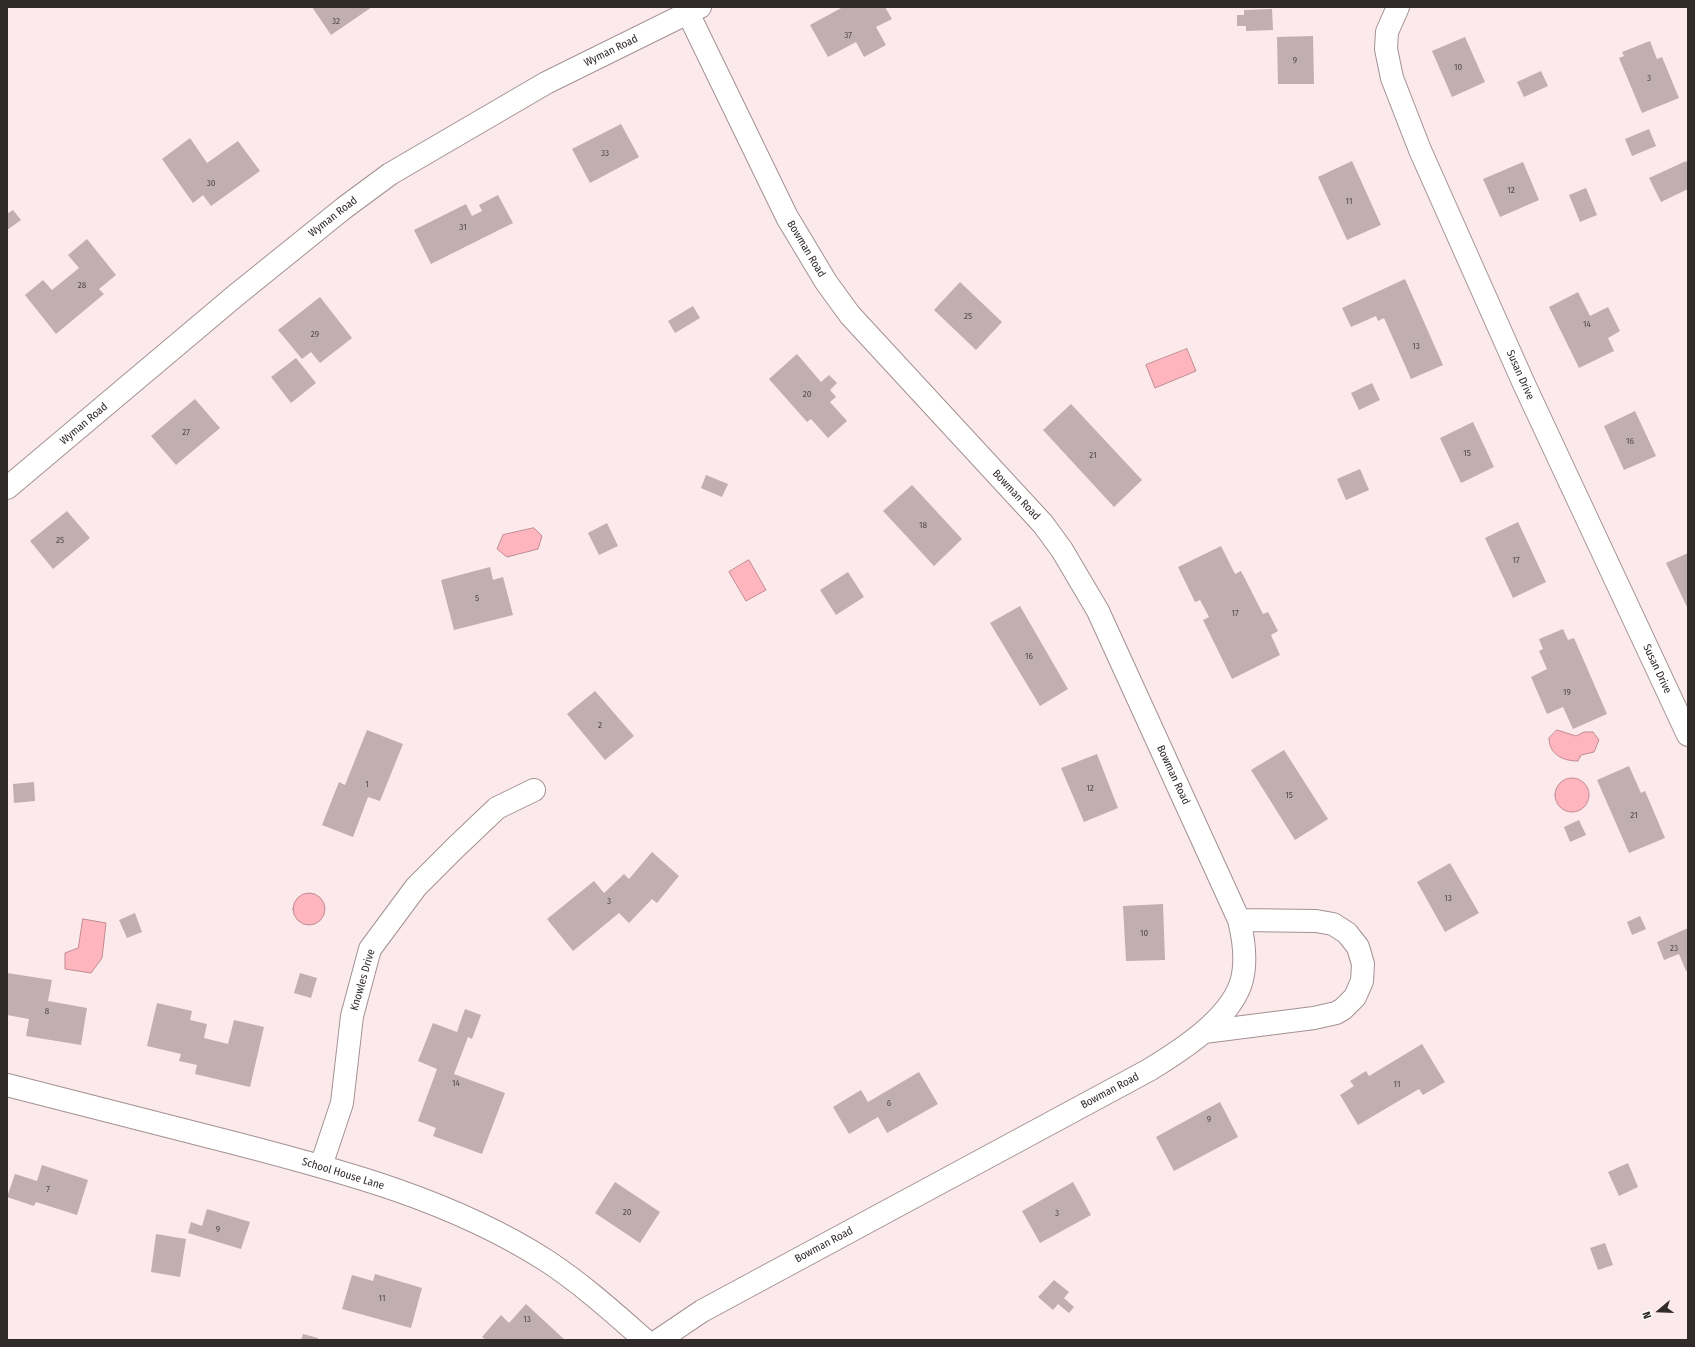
<!DOCTYPE html>
<style>
body{margin:0}
#map{position:relative;width:1695px;height:1347px;overflow:hidden;background:#fce9eb;font-family:"Fira Sans Condensed",sans-serif}
canvas{display:block}
.frame{position:absolute;inset:0;border:8px solid #312a2a;pointer-events:none}
.north{position:absolute;left:1639px;top:1291px;width:40px;height:40px;-webkit-text-stroke:3px #fff;paint-order:stroke;rotate:251deg;font-size:11px;font-weight:700;line-height:16px;text-align:center;color:#312a2a}
.north::after{content:'';display:block;margin:auto;width:14px;height:18px;background:#312a2a;clip-path:polygon(50% 0,100% 100%,50% 72%,0 100%)}
</style>
<div id="map">
<canvas width="1695" height="1347"></canvas>
<div class="frame"></div>
<div class="north">N</div>
</div>
<script>
const ctx = document.querySelector('canvas').getContext('2d');
ctx.lineJoin = 'round';
function fillPath(path, color) { ctx.fillStyle = color; ctx.fill(path, 'evenodd'); }
function strokePath(path, color, width, dash) { ctx.strokeStyle = color; ctx.lineWidth = width; ctx.lineCap = dash ? 'butt' : 'round'; ctx.setLineDash(dash || []); ctx.stroke(path); }
function label(font, color, halo, rows, align = 'center') {
  ctx.font = font + ' "Fira Sans Condensed",sans-serif'; ctx.lineWidth = 4; ctx.setLineDash([]); ctx.textBaseline = 'middle'; ctx.strokeStyle = halo; ctx.fillStyle = color; for (const [text, x, y, turn = 0] of rows) {
    ctx.save(); ctx.translate(x, y); ctx.rotate((+turn || 0) * Math.PI / 180); ctx.textAlign = isNaN(turn) ? turn : align; if (halo) ctx.strokeText(text, 0, 0); ctx.fillText(text, 0, 0); ctx.restore();
  }
}
const water = new Path2D(`
 M1187 349 1196 371 1155 388 1146 365Z
 M534 528 542 536 538 549 507 557 497 549 503 535Z
 M749 560 766 590 746 601 729 572Z
 M1557 730 1576 736 1584 732H1593L1599 740 1594 752 1581 755 1578 761C1562 761 1549 754 1549 738Z
 M1555 795a17 17 0 1 1 34 0a17 17 0 1 1-34 0Z
 M293 909a16 16 0 1 1 32 0a16 16 0 1 1-32 0Z
 M83 919 106 923 102 958 91 973 65 969V953L78 948Z`);
const building = new Path2D(`
 M312 7H372L331 35Z
 M843 7H885L892 19 876 27 886 45 864 57 856 42 828 57 810 25Z
 M1272 9 1273 30 1246 31V26H1237V15H1244V10Z
 M1313 36 1314 84H1278L1277 37Z
 M1465 37 1485 82 1452 97 1432 51Z
 M1650 41 1657 59 1662 57 1679 98 1642 113 1619 58 1624 56 1622 52Z
 M1541 71 1548 86 1524 97 1517 82Z
 M621 124 639 157 590 183 572 149Z
 M1649 129 1656 146 1632 156 1625 139Z
 M190 138 207 163 238 141 260 171 211 206 203 195 193 203 162 159Z
 M1352 161 1381 225 1347 240 1318 177Z
 M1686 161 1688 165V189L1661 202 1649 178Z
 M1523 162 1539 200 1500 217 1483 179Z
 M1586 188 1597 215 1580 222 1569 195Z
 M498 195 513 223 431 264 414 230 466 204 472 216 482 211 479 205Z
 M13 210 21 220 7 230V214Z
 M87 239 116 275 99 289 104 294 56 334 25 295 43 280 52 290 79 268 68 255Z
 M1405 279 1443 365 1411 379 1384 318 1378 321 1376 316 1351 327 1342 308Z
 M960 282 1002 322 976 350 934 310Z
 M1578 292 1590 316 1608 307 1620 331 1608 338 1614 351 1579 368 1549 307Z
 M320 297 352 338 320 363 311 352 302 359 278 330Z
 M693 306 700 318 675 333 668 321Z
 M797 354 821 382 829 375 837 383 830 390 836 397 830 402 847 421 828 438 811 419 807 422 769 379Z
 M296 358 316 383 291 403 271 377Z
 M1372 383 1380 400 1359 410 1351 393Z
 M195 399 220 428 176 465 151 436Z
 M1071 404 1142 480 1114 507 1043 430Z
 M1635 411 1656 456 1624 470 1604 426Z
 M1473 422 1494 467 1461 483 1440 438Z
 M1360 469 1369 490 1346 500 1337 479Z
 M706 475 728 484 722 497 701 488Z
 M912 485 962 539 934 566 883 511Z
 M67 511 90 538 53 569 30 541Z
 M1518 522 1546 582 1513 598 1485 538Z
 M607 523 618 546 599 555 588 533Z
 M1221 546 1235 574 1241 571 1263 614 1268 612 1278 631 1271 635 1280 655 1232 679 1203 620 1209 617 1200 600 1195 602 1178 567Z
 M1688 553V609L1666 563Z
 M490 567 493 580 503 577 513 615 454 630 441 580Z
 M848 572 864 597 836 615 820 590Z
 M1020 606 1068 689 1040 706 990 623Z
 M1563 629 1568 640 1574 638 1607 714 1573 729 1563 707 1547 714 1531 677 1547 669 1539 651 1543 649 1539 639Z
 M595 691 634 736 605 760 567 714Z
 M367 730 403 744 380 801 368 797 353 837 322 825 339 782 345 785Z
 M1284 750 1328 819 1295 840 1251 770Z
 M1097 754 1118 808 1084 822 1061 768Z
 M1629 766 1641 793 1645 791 1665 838 1629 853 1597 780Z
 M34 782 35 801 14 803 13 784Z
 M1579 820 1586 835 1570 842 1564 827Z
 M652 852 679 876 657 903 652 899 629 923 619 913 573 951 547 919 594 881 604 893 624 874 629 879Z
 M1450 863 1479 913 1445 932 1417 882Z
 M1163 904 1165 960 1126 961 1123 906Z
 M135 913 142 932 127 938 119 920Z
 M1640 916 1646 929 1632 935 1627 922Z
 M1688 928V970L1686 971 1679 954 1664 960 1657 942Z
 M7 973 52 980 48 1001 87 1008 81 1045 26 1036 29 1019 7 1015Z
 M300 973 317 978 311 998 294 993Z
 M157 1003 192 1011 190 1020 207 1024 204 1038 228 1044 234 1020 264 1027 250 1087 195 1074 197 1065 179 1061 181 1054 147 1046Z
 M465 1009 481 1015 472 1039 468 1037 454 1074 505 1093 482 1154 433 1136 436 1128 418 1121 437 1069 418 1061 433 1023 457 1032Z
 M1422 1044 1445 1082 1423 1095 1419 1089 1358 1125 1340 1095 1354 1086 1350 1081 1366 1071 1369 1076Z
 M919 1072 938 1104 887 1133 878 1117 849 1134 833 1107 861 1090 868 1102Z
 M1220 1102 1238 1137 1174 1171 1156 1137Z
 M1628 1163 1638 1187 1619 1196 1608 1172Z
 M42 1165 88 1180 77 1215 36 1202 34 1206 7 1197 15 1174 37 1181Z
 M615 1182 660 1212 640 1243 595 1213Z
 M1073 1182 1091 1215 1040 1243 1022 1211Z
 M207 1209 250 1222 241 1249 188 1233 191 1222 202 1226Z
 M156 1234 186 1239 180 1277 151 1272Z
 M1605 1243 1613 1265 1598 1270 1590 1248Z
 M375 1274 422 1288 411 1328 342 1309 352 1275 373 1281Z
 M1054 1280 1069 1292 1064 1298 1074 1307 1069 1313 1058 1304 1053 1310 1038 1297Z
 M526 1304 565 1340H486L482 1337 501 1315 509 1323Z
 M303 1334 318 1338V1340H301Z`);
const minor = new Path2D(`
 M1398 7 1387 32 1386 49 1392 78 1420 150 1524 384 1688 735
 M7 488 235 296 344 208 390 174 546 83 700 7
 M1204 1032 1314 1018 1336 1013 1343 1009 1355 997 1362 981 1363 964 1358 947 1347 933 1333 924 1316 921 1239 920
 M7 1085C83 1104 158 1124 234 1143 342 1171 452 1200 547 1261 582 1284 613 1312 645 1340
 M321 1166 342 1103 352 1016 370 949 416 887 456 847 497 808 534 790
 M659 1340 702 1311 728 1297 1149 1070C1180 1051 1229 1020 1241 983 1247 963 1244 940 1239 920L1098 611 1062 550 1043 524 850 315 826 282 787 217 688 13`);
const numberNames = [
 ["32",336,21],
 ["37",848,35],
 ["9",1295,60],
 ["10",1458,67],
 ["3",1649,78],
 ["33",605,153],
 ["30",211,183],
 ["12",1511,190],
 ["11",1349,201],
 ["31",463,227],
 ["28",82,285],
 ["25",968,316],
 ["14",1587,324],
 ["29",315,334],
 ["13",1416,346],
 ["20",807,394],
 ["27",186,432],
 ["16",1630,441],
 ["15",1467,453],
 ["21",1093,455],
 ["18",923,525],
 ["25",60,540],
 ["17",1516,560],
 ["5",477,598],
 ["17",1235,613],
 ["16",1029,656],
 ["19",1567,692],
 ["2",600,725],
 ["1",367,784],
 ["12",1090,788],
 ["15",1289,795],
 ["21",1634,815],
 ["13",1448,898],
 ["3",609,901],
 ["10",1144,933],
 ["23",1674,948],
 ["8",47,1011],
 ["14",456,1083],
 ["11",1397,1084],
 ["6",889,1103],
 ["9",1209,1119],
 ["7",48,1189],
 ["20",627,1212],
 ["3",1057,1213],
 ["9",218,1229],
 ["11",382,1298],
 ["13",527,1319]
];
const streetNames = [
 ["Wyman Road",611,51,-26],
 ["Wyman Road",333,217,-38],
 ["Bowman Road",806,249,59],
 ["Susan Drive",1520,375,66],
 ["Wyman Road",84,424,-40],
 ["Bowman Road",1016,495,47],
 ["Susan Drive",1657,669,65],
 ["Bowman Road",1173,775,65],
 ["Knowles Drive",363,980,-74],
 ["Bowman Road",1110,1091,-28],
 ["School House Lane",343,1174,17],
 ["Bowman Road",824,1245,-28]
];
fillPath(water, '#feb5be');
strokePath(water, '#c08b92', 1);
fillPath(building, '#c0aeb0');
strokePath(minor, '#a39193', 24);
strokePath(minor, '#fff', 22);
label('9px', '#554b4c', null, numberNames);
label('11px', '#312a2a', '#fff', streetNames);
</script>
